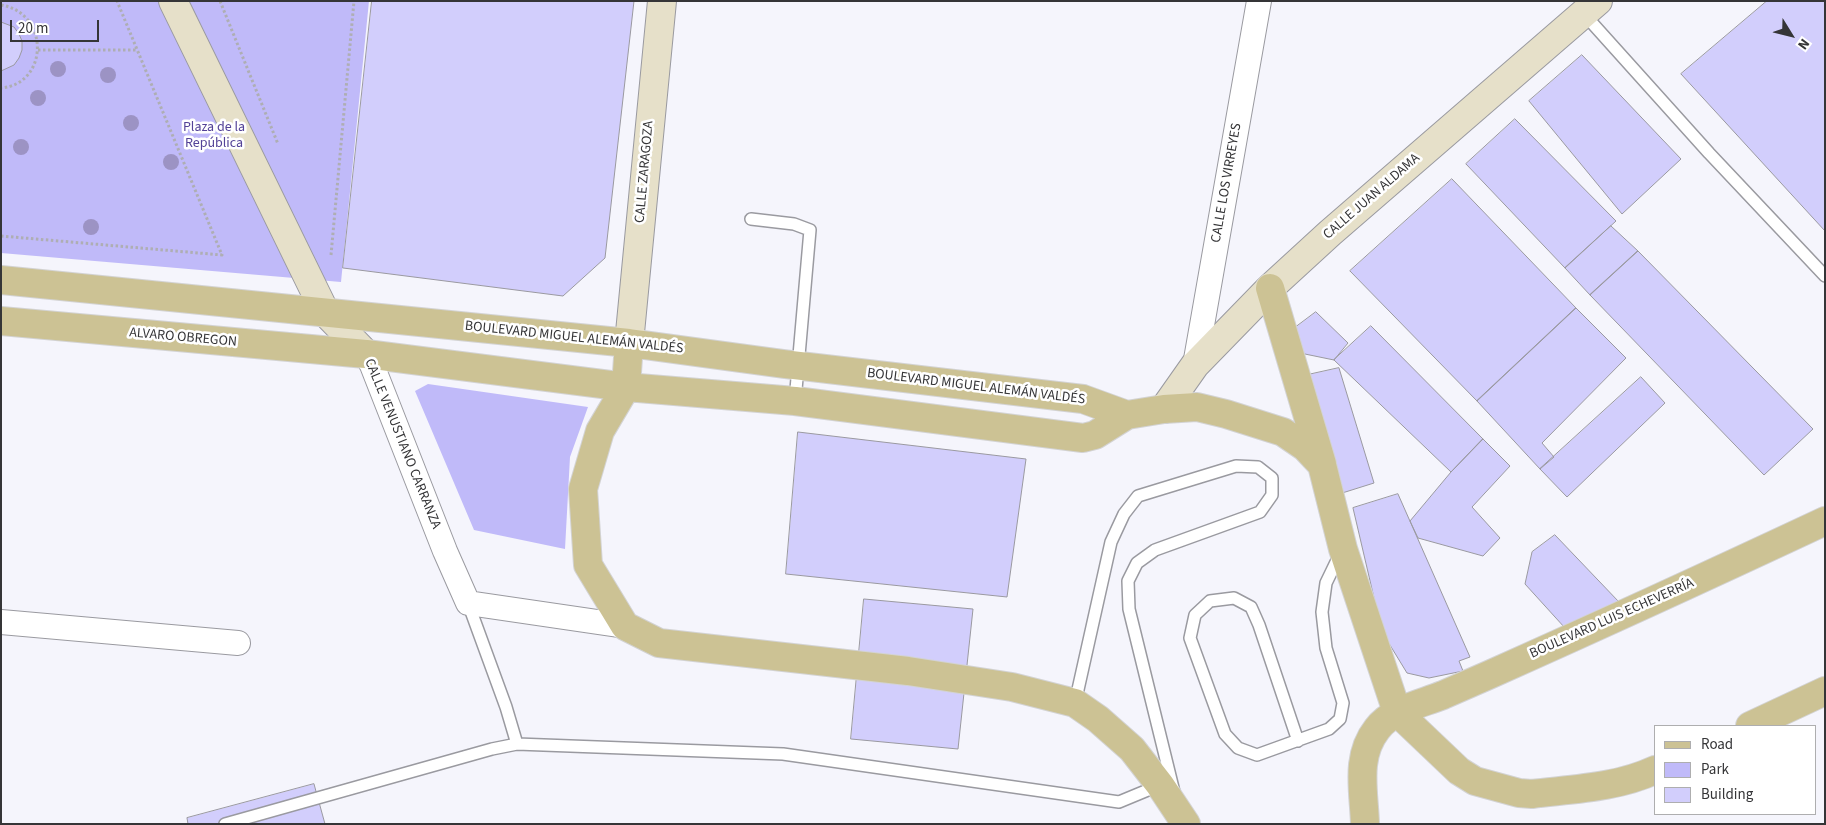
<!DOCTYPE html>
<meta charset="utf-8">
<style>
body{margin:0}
#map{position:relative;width:1826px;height:825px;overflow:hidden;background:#f5f5fc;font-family:"Source Sans 3",sans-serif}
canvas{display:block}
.frame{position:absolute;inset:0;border:2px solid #353537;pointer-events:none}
.legend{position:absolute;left:1654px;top:725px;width:162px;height:90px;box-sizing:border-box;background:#fff;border:1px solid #aeaeaf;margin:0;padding:6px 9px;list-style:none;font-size:15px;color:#353537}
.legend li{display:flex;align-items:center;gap:10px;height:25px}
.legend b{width:25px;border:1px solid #aeaeaf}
.north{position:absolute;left:1766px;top:10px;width:50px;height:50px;-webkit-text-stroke:4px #fff;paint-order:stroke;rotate:126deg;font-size:14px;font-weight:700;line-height:20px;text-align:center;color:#353537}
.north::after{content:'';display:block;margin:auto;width:18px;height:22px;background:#353537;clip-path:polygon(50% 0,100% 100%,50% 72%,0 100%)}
.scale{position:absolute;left:10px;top:20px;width:89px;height:22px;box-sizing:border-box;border:2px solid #353537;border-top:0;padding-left:6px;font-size:15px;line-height:18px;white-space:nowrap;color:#353537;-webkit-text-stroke:4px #fff;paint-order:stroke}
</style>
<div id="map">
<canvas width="1826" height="825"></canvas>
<div class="frame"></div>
<ul class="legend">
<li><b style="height:6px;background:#ccc294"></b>Road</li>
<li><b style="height:14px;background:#c0baf9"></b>Park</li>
<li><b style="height:14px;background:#d2cefc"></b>Building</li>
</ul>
<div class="north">N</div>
<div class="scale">20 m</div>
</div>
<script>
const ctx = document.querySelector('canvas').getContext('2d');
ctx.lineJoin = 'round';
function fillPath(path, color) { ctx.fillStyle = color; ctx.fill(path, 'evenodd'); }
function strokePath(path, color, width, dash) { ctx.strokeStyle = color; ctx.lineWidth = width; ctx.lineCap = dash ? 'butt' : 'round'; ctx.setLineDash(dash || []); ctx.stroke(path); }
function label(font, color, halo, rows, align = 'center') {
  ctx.font = font + ' "Source Sans 3",sans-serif'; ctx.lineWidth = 5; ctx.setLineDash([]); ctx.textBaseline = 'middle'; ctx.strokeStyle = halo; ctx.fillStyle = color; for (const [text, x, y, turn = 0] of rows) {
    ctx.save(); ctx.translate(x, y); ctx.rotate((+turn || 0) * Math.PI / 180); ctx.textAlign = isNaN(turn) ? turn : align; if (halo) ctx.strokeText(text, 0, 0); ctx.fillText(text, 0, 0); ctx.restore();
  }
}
const green = new Path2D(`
 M1 1H369L341 282 1 253Z
 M428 384 588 407 570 457 565 549 474 530 415 391Z`);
const building = new Path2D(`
 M372 1H634L605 258 563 296 343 268Z
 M1767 1H1825V231L1681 74Z
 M1 22 14 27 19 34 22 41V50L19 58 14 65 1 71Z
 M1582 55 1681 159 1622 214 1529 101Z
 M1515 119 1616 221 1565 268 1466 164Z
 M1452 179 1576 308 1477 401 1350 271Z
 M1611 226 1638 251 1590 295 1565 268Z
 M1638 251 1813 429 1764 475 1590 295Z
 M1576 308 1626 358 1542 443 1554 457 1540 469 1477 401Z
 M1316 312 1348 343 1334 360 1300 353 1292 330Z
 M1371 326 1483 439 1451 472 1334 360Z
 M1339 368 1374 483 1339 494 1303 376Z
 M1641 377 1665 403 1567 497 1540 469Z
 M798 432 1026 459 1007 597 786 574Z
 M1483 439 1510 466 1472 507 1500 538 1483 556 1418 538 1410 521 1451 472Z
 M1398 494 1470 657 1459 661 1463 671 1429 678 1407 673 1382 632 1353 508Z
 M1555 535 1619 602 1565 628 1525 584 1532 552Z
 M864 599 973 609 958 749 851 739Z
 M314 784 325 824H188L187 818Z`);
const path = new Path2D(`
 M220 1 278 144
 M1 5C50 13 49 84 1 88
 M38 50H137
 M1 236 222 255 117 1
 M331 255 354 1`);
const service = new Path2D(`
 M1584 14 1709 153 1825 276
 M751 219 794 224 810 230 795 401
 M468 603 506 707 517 744
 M1075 703 1111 542 1124 514 1138 496 1236 466 1258 467 1272 478V495L1260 512 1155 550 1137 563 1128 581 1129 609 1174 792
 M1298 741 1259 625 1251 607 1234 598 1210 601 1195 615 1190 638 1225 734 1238 748 1257 755 1329 729 1340 719 1343 703 1326 648 1322 612 1326 583 1341 552
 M225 824 492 749 517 744 783 754 1119 802 1160 785`);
const minor = new Path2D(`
 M366 354 372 365 445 551 468 603 625 626
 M1195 365 1259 1
 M1 622 238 643`);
const secondary = new Path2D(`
 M173 1 325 312 366 354
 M629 343 662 1
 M1164 409 1195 365 1270 288 1330 233 1598 1`);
const primary = new Path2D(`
 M1 280 629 343 784 364 1083 399 1127 415
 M1270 288 1322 464
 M1 321 366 354 626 387 795 401 1083 438 1095 435 1127 415 1164 409 1197 407 1226 414 1283 432 1305 447 1322 465 1343 549 1397 712 1459 771 1475 781 1519 793 1532 794C1573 789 1616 788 1655 770
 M629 343 626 387 600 431 583 489 588 565 625 626 659 643 908 671 1012 687 1075 703 1098 719 1132 749 1160 785 1186 824
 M1750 726 1825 691
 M1365 824C1364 791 1355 757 1377 729 1392 709 1421 704 1443 695 1459 688 1475 681 1491 674 1603 624 1714 573 1825 521`);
const trees = [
 [58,69],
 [108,75],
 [38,98],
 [131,123],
 [21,147],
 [171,162],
 [91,227]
];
const parkNames = [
 ["Plaza de la",214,128],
 ["República",214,144]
];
const streetNames = [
 ["CALLE ZARAGOZA",645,172,-85],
 ["CALLE LOS VIRREYES",1227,183,-80],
 ["CALLE JUAN ALDAMA",1372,197,-41],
 ["ALVARO OBREGON",183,338,5],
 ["BOULEVARD MIGUEL ALEMÁN VALDÉS",574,338,6],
 ["BOULEVARD MIGUEL ALEMÁN VALDÉS",976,387,7],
 ["CALLE VENUSTIANO CARRANZA",402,444,68],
 ["BOULEVARD LUIS ECHEVERRÍA",1612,619,-24]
];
fillPath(green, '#c0baf9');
fillPath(building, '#d2cefc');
strokePath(building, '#9a99a0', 1);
strokePath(service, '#9a9aa0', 14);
strokePath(minor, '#9a9aa0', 26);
strokePath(secondary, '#9a9aa0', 30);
strokePath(primary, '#d3d3d3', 30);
strokePath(path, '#aeaeb3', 3, [2.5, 2.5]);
strokePath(service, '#fff', 11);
strokePath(minor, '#fff', 24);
strokePath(secondary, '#e6e0c9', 28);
strokePath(primary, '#ccc294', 28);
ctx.fillStyle = '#9c93c4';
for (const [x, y] of trees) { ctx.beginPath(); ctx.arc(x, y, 8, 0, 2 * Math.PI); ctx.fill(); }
label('14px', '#534297', '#fff', parkNames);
label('14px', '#353537', '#fff', streetNames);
</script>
